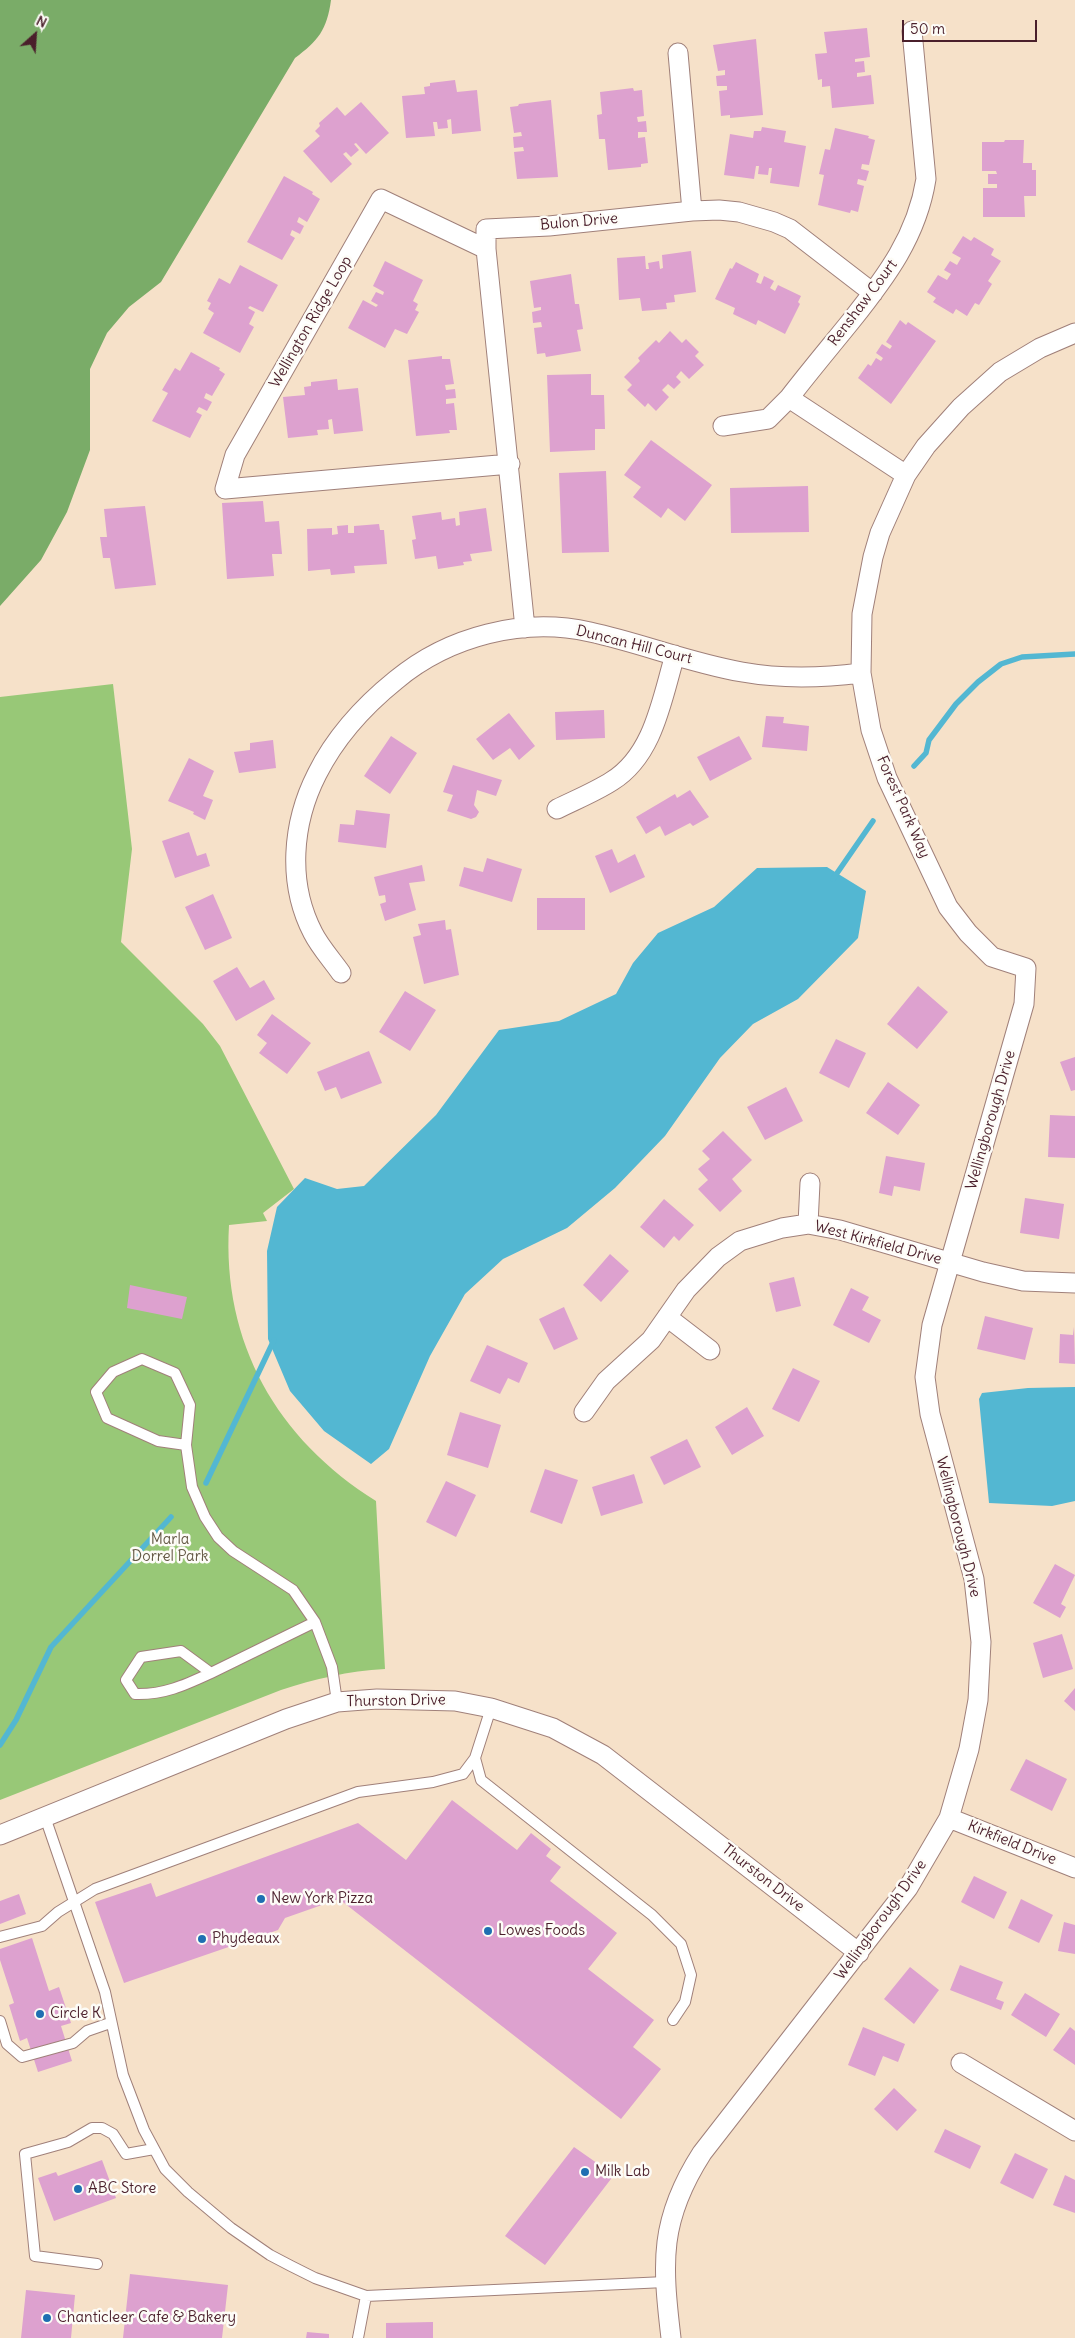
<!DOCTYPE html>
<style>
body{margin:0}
#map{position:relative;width:1075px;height:2338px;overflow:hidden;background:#f6e1c9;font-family:Delius,sans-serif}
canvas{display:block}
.north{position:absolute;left:10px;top:10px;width:50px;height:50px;-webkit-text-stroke:4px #fdfcf7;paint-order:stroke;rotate:26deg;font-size:14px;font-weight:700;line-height:20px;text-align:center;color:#4a1f2b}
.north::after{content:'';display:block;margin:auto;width:18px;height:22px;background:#4a1f2b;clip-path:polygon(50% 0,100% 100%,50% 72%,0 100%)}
.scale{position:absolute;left:902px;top:20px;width:135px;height:22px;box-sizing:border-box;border:2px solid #4a1f2b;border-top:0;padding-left:6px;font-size:15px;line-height:18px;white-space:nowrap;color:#4a1f2b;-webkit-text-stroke:4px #fdfcf7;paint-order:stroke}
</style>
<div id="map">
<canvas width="1075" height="2338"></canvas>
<div class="north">N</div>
<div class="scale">50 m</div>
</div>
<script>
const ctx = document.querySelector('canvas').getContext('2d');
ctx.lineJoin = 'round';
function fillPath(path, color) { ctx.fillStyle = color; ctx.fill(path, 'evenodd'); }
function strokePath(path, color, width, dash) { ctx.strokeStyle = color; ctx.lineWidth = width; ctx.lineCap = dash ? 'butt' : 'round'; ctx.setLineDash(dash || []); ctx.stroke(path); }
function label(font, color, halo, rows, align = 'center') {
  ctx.font = font + ' Delius,sans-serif'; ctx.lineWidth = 5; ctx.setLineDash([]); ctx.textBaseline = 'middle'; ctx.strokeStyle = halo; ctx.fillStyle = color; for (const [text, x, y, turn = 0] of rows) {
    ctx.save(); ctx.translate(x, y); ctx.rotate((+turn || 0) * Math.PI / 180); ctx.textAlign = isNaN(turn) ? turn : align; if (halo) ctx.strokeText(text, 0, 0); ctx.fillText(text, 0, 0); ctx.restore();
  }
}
const green = new Path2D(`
 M113 684 132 849 121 942 203 1024 220 1046 294 1189 263 1213 267 1221 229 1225C222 1343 277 1439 376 1501L385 1669C348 1671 315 1679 281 1690L0 1800V697Z`);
const forest = new Path2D(`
 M0 0H331C327 30 318 41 295 58L161 282 129 307 107 333 90 369V450L67 512 41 560 0 606Z`);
const water = new Path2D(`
 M827 867 866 891 858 938 798 999 753 1024 720 1058 665 1136 615 1188 567 1228 503 1259 465 1294 430 1356 389 1449 371 1464 324 1431 290 1391 268 1339 267 1251 277 1207 305 1178 337 1189 364 1186 436 1115 499 1030 559 1021 616 994 633 963 658 933 714 907 757 868Z
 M1075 1387V1501L1052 1506 989 1503 979 1399 982 1393 1028 1388Z`);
const stream = new Path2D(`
 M914 766 926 753 929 740 956 704 978 682 1001 664 1022 657 1075 654
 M833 879 873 821
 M206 1483 274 1340
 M0 1745 16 1720 51 1647 171 1517`);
const building = new Path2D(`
 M867 28 870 57 855 59V62L864 61 865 72 857 73V77L871 75 874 104 832 108 830 86 822 87V79L818 80 815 54 827 53 824 32Z
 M756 39 763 115 730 118V115L721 116 719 91 727 90V86H717L716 76 725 75V70L718 71 713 45Z
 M455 80 457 92 477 90 481 131 452 134 451 119 447 120 448 128 438 129 437 122H433L435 136 406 138 402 96 425 94 424 87 430 86V83Z
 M633 88 634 91 642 90 644 116 637 117 638 122 646 121 647 132H638V138L645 137 648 163 641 164V167L608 170 605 139H599L597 115 602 114 600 92Z
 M551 100 558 177 517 179 514 152 524 151 523 147 514 148 513 137 522 136 521 132 514 133 510 107 518 106 519 104Z
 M361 102 389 133 366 154 356 143 354 144 359 150 351 157 346 152 343 154 352 164 331 183 303 151 320 136 315 131 320 126 319 123 337 107 345 116Z
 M762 127 786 131 784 142 806 146 799 187 770 183 772 168H769L768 175 758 174 759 166H756L754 179 724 175 730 134 753 138 754 131H761Z
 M835 128 869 136 868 138 875 140 869 165 862 164 861 169 869 171 866 181 858 179 857 184 864 186 858 212 851 210 850 213 818 205 824 175 819 174 825 149 830 150Z
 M1005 140H1024L1023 163H1032V170H1036V196H1024L1025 217H983V188H997V184H988V174H997L996 171H982V142H1004Z
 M284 176 313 192 312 194 320 199 307 222 299 217 297 222 304 226 300 234 292 230 290 235 295 238 282 260 247 242Z
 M963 236 971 241 974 237 994 249 991 255 1001 261 988 281 992 284 979 305 975 303 967 316 956 309 953 314 933 302 936 298 927 292 938 275 947 280 951 274 944 270 950 261 957 265 961 258 952 253Z
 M691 251 696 292 674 295 675 302 666 303 667 309 642 311 640 298 619 300 617 258 645 256 646 269H649L648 263 659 261 660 269 663 268 662 255Z
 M385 261 423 280 413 301 418 304 415 310 419 312 407 334 395 329 385 348 348 328 363 300 376 307 378 305 371 301 376 292 383 295 384 292 373 286Z
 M736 262 759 274 756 282 761 284 764 276 774 281 770 288 775 291 778 285 801 296 798 302 800 304 785 334 758 320 756 325 733 314 735 308 715 299 730 268 732 269Z
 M240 265 278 285 263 312 250 306 248 308 255 312 249 324 254 327 240 353 203 333 214 313 208 309 211 303 207 301 219 278 230 284Z
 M571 274 575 304H579L583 329 577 330 581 351 546 357 545 353 537 354 534 328 542 327 541 322 533 323 532 312 541 310V307L534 308 530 281Z
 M900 320 906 325 908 322 936 341 891 404 858 378 868 364 871 366 876 358 881 361 883 358 876 353 882 344 890 349 892 346 886 342Z
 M670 331 682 343 686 339 699 352 695 356 704 365 689 379 681 371 676 377 681 382 674 389 668 384 662 390 669 397 656 411 648 403 645 407 627 390 632 385 624 377 640 361 638 358 656 340 659 343Z
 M191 352 220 368 219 370 225 374 212 396 206 393 204 398 212 402 207 411 199 407 196 412 202 415 190 438 152 421 168 393 162 390 175 368 180 371Z
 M442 356V359H450L454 384 445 385 446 390 455 389 456 398 446 399V404L454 403 457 430H449L450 433 416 436 408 360Z
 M591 374V395H604L605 429H595V450L550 452 547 375Z
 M337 379 338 390 358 388 363 431 334 434 332 419 328 420 329 429 317 430 318 435 288 438 283 397 305 395 304 387 311 386V382Z
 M651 440 712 485 685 521 668 508 661 518 633 497 641 487 624 475Z
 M606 471 609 552 562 553 559 473Z
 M808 486 809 532 731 533 730 488Z
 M263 501 265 522 279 521 282 554H272L274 576 227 579 222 503Z
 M145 506 156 585 115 589 110 558H103L100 537H107L104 509Z
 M486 508 492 551 470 554 472 561 463 562 464 565 438 569 436 556 415 559 412 540 416 539 412 516 441 512 442 520 455 518 456 526 460 525 459 512Z
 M379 524 380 530H384L387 564 354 566 355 573 331 575 330 569 308 571 307 529 332 528V535L338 534 337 526 348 525V533H354V526Z
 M604 710 605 738 556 740 555 712Z
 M509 713 535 746 519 760 510 748 493 760 476 739Z
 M766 716 784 717 783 723 809 726 807 751 762 747Z
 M391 736 417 753 390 794 364 776Z
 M739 736 752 759 710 781 697 757Z
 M273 740 276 768 239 773 234 752 250 750V743Z
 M189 758 214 771 203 796 213 800 205 820 193 814 194 812 168 801Z
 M453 765 502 780 496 796 477 790 474 805 479 812 476 817 471 819 447 811 453 795 443 792Z
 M690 790 709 817 693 826 690 823 665 836 660 826 646 834 636 817 675 794 677 798Z
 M356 810 390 814 386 848 338 842 340 824 354 825Z
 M189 832 197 856 206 853 210 866 175 878 162 841Z
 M612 849 618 863 635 854 645 877 610 893 595 856Z
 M487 858 522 869 512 902 459 886 464 867 483 872Z
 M422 865 425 881 409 883 416 910 385 921 380 904 386 902 385 895 379 896 374 877Z
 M213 894 232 938 205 950 185 907Z
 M537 898H585V930H537Z
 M445 920 446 930 451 929 459 975 424 984 413 937 421 935 418 924Z
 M237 967 250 988 264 980 275 999 236 1021 213 981Z
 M918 986 948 1012 917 1049 887 1024Z
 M405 991 436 1010 410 1051 379 1032Z
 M272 1014 311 1043 287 1074 259 1053 267 1043 257 1035Z
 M836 1039 866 1053 849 1088 819 1073Z
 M369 1051 382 1083 341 1099 336 1087 325 1091 317 1072Z
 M1075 1057V1090L1071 1091 1060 1062Z
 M888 1082 920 1105 898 1135 866 1113Z
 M786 1087 803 1121 765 1140 747 1107Z
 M1050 1115 1075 1116V1158L1048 1157Z
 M723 1131 752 1160 732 1179 742 1191 720 1212 698 1189 708 1180 698 1169 710 1159 702 1151Z
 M886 1156 925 1163 920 1191 894 1186 892 1196 879 1193Z
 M1025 1198 1064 1204 1059 1239 1020 1233Z
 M664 1199 694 1225 679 1241 674 1236 664 1248 640 1227Z
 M610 1254 629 1271 601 1302 583 1285Z
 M794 1277 801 1306 776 1312 769 1283Z
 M130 1285 187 1297 182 1319 127 1308Z
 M851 1288 869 1297 862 1310 881 1320 869 1343 833 1325Z
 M564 1307 578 1339 554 1350 539 1319Z
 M985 1316 1033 1328 1025 1360 977 1349Z
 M1074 1327 1075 1364 1059 1363 1060 1334 1073 1335Z
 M487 1345 528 1363 519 1383 508 1378 500 1394 470 1381Z
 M793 1368 820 1381 799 1422 772 1409Z
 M747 1407 764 1436 732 1455 715 1427Z
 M460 1412 501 1425 488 1468 447 1455Z
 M687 1439 701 1467 664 1485 650 1457Z
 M545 1469 578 1480 562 1524 530 1512Z
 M634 1474 643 1503 601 1516 592 1487Z
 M446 1481 476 1495 456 1537 426 1522Z
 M1055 1564 1075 1575 1061 1604 1066 1607 1060 1618 1033 1603Z
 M1062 1634 1073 1669 1043 1678 1033 1643Z
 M1075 1688V1711L1064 1701Z
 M1026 1759 1067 1779 1052 1811 1010 1790Z
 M452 1800 517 1850 531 1833 551 1849 546 1856 561 1867 550 1881 617 1933 588 1969 654 2020 633 2047 661 2069 621 2119 339 1899 285 1918 278 1930 124 1983 95 1902 151 1883 156 1897 358 1823 406 1860Z
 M974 1876 1007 1892 994 1919 961 1902Z
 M19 1894 26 1914 0 1924V1901Z
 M1021 1899 1053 1915 1039 1943 1008 1928Z
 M1064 1922 1075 1925V1954L1058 1951Z
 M32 1938 49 1991 59 1987 71 2023 61 2026 72 2061 38 2072 27 2038 20 2041 9 2005 14 2003 0 1960V1949Z
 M960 1965 1003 1982 996 1999 1004 2002 1001 2010 950 1990Z
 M910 1967 939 1990 914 2024 884 1999Z
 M1025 1993 1060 2014 1046 2037 1011 2015Z
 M863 2027 905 2044 898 2062 883 2056 875 2076 848 2065Z
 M1070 2027 1075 2031V2065L1053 2050Z
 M894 2088 917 2110 897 2131 874 2109Z
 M945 2129 981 2146 970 2169 934 2152Z
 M574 2147 614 2175 545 2265 505 2236Z
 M1015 2153 1048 2169 1033 2199 1000 2183Z
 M102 2160 116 2198 54 2221 38 2178 56 2172 58 2176Z
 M1065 2175 1075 2180V2213L1053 2205Z
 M130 2274 228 2285 222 2338H123Z
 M26 2290 75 2295 71 2338H21Z
 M433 2322V2338H386V2323Z
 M307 2332 329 2334V2338H306Z`);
const service = new Path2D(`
 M186 1445 158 1441 107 1418 96 1392 113 1372 142 1359 175 1373 190 1405 186 1445 192 1487 205 1517 218 1537 233 1551 293 1590 315 1622 332 1667 337 1702
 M211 1673C185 1685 164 1695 135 1694L126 1680 141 1657 181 1651 211 1673 315 1622
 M475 1758 481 1780 652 1915 681 1944 691 1975 685 2002 673 2020
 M45 1817 105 1992 123 2075 144 2130 165 2169 188 2192 231 2228 270 2255 291 2266 315 2278 366 2296 665 2282
 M0 1937 42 1926 58 1912 95 1889 358 1792 433 1782 463 1774 475 1758 491 1708
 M0 2021 7 2044 22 2057 73 2043 87 2031 110 2023
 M97 2264 35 2256 25 2154 68 2142 92 2128H102L113 2134 126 2154 154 2149
 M358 2338 366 2296`);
const minor = new Path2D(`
 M678 53 692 211
 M486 249V229L549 226 692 211 719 210 739 212 774 222 790 229 873 293
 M723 426 768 419 789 398
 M510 464 225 489 235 455 381 199 486 249 525 628
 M906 475 789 398C809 372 830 347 851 321 886 277 917 236 926 179L912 31
 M557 809C575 800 595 792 612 781 654 755 662 698 675 655
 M341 973C332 960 320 947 313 933 287 883 292 823 317 774 335 738 365 705 396 680 449 636 523 617 590 632 641 643 690 663 742 672 781 679 822 678 861 673
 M808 1224 810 1183
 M667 1317 710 1350
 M584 1412 606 1381 651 1340 686 1290 718 1257 740 1241 782 1228 808 1224 840 1230 983 1272 1023 1281 1075 1283
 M949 1818 1075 1868
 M0 1835 286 1719 337 1702 377 1699 455 1701 491 1708 553 1728 603 1755 859 1953
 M961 2063 1075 2131
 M671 2338C662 2262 659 2220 702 2153L908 1888 949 1818 969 1749 978 1700 981 1642 974 1579 930 1414 925 1377 932 1325 1024 1004 1026 968 992 957 968 933 948 907 887 778 871 730 861 673 862 614 873 557 880 533 906 475 926 446 961 407 1000 372 1040 348 1075 333`);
const markers = [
 [261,1899,5,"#1f6fb2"],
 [488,1931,5,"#1f6fb2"],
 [202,1939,5,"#1f6fb2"],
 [40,2014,5,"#1f6fb2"],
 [585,2172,5,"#1f6fb2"],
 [78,2189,5,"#1f6fb2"],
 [47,2318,5,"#1f6fb2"]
];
const streetNames = [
 ["Bulon Drive",579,222,-5],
 ["Renshaw Court",863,303,-53],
 ["Wellington Ridge Loop",311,322,-60],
 ["Duncan Hill Court",634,645,14],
 ["Forest Park Way",903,807,66],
 ["Wellingborough Drive",991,1120,-74],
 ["West Kirkfield Drive",878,1243,15],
 ["Wellingborough Drive",958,1527,76],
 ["Thurston Drive",396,1701,-1],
 ["Kirkfield Drive",1012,1843,22],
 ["Thurston Drive",763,1878,38],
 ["Wellingborough Drive",881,1920,-54]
];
const parkNames = [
 ["Marla",170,1540],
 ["Dorrel Park",170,1557]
];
const poiNames = [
 ["New York Pizza",271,1899],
 ["Lowes Foods",498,1931],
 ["Phydeaux",212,1939],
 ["Circle K",50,2014],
 ["Milk Lab",595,2172],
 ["ABC Store",88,2189],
 ["Chanticleer Cafe & Bakery",57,2318]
];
fillPath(green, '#98c877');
fillPath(forest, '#7aac68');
fillPath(water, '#53b7d2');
strokePath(stream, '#53b7d2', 5.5);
fillPath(building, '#dda1cf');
strokePath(service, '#a0807a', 12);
strokePath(minor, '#a0807a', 21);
strokePath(service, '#fff', 10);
strokePath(minor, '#fff', 19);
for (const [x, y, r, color] of markers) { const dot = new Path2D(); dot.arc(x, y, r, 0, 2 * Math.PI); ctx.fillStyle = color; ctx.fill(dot); strokePath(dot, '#fdfcf7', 2); }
label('15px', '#4a1f2b', '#fdfcf7', streetNames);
label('15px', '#655a46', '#fdfcf7', parkNames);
label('15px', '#4a1f2b', '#fdfcf7', poiNames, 'left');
</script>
